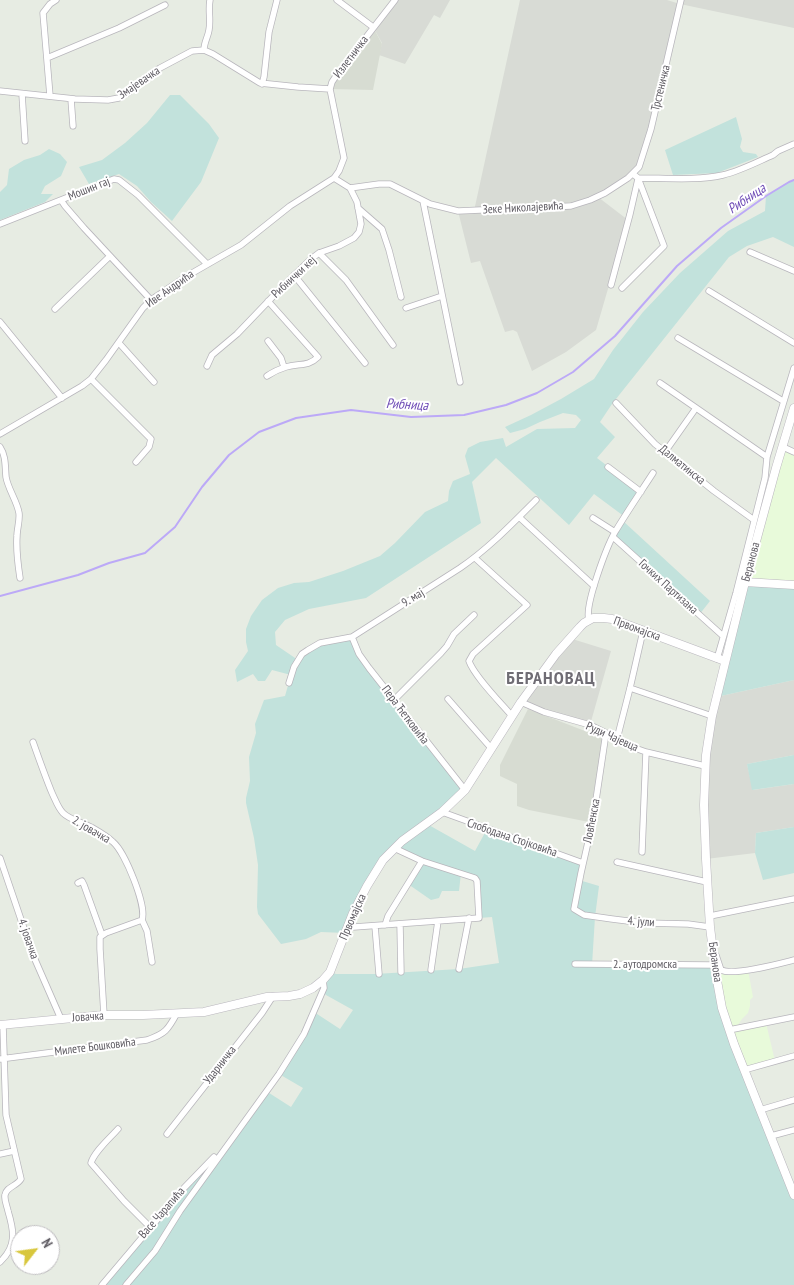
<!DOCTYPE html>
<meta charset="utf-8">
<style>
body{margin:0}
#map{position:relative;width:794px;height:1285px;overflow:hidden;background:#e7ece3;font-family:"PT Sans Narrow",sans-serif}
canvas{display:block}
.north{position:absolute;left:10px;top:1225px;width:50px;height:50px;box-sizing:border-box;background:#fff;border:1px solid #bfbdc0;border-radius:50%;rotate:60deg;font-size:14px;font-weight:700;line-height:20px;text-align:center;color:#5e5b62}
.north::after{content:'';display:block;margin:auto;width:18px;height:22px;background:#d8c73d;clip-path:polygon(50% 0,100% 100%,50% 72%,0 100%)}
</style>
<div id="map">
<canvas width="794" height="1285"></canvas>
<div class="north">N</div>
</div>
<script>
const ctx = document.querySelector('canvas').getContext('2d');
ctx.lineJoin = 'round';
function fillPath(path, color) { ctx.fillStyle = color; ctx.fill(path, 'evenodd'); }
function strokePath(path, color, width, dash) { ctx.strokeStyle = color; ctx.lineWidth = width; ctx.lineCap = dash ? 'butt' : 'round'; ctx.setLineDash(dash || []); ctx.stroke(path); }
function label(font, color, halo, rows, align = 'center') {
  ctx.font = font + ' "PT Sans Narrow",sans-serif'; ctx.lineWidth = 4; ctx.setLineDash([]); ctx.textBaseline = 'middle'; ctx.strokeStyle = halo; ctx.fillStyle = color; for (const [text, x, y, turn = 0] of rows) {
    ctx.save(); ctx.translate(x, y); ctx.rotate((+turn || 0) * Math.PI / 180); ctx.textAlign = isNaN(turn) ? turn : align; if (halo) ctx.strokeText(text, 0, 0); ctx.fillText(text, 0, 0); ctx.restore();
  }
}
const commercial = new Path2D(`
 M783 447 794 452V585L745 582Z
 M748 970 753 997 750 1000V1006L748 1013 742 1019 738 1025V1028L766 1023 775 1061 744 1070 716 975Z`);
const industrial = new Path2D(`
 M395 0H450L440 18 434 15 405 64 379 55 382 43 373 27Z
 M520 0H667L680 4 681 0H794V28L680 4 639 167 598 197 628 220 596 330 566 352 532 371 517 332 513 330 505 332 480 261 471 263 458 211H474Z
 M569 638 611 651 590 725 521 702Z
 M794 680V755L747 764 753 790 794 784V827L756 833 755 853 706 859 704 805 716 697Z`);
const education = new Path2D(`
 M373 27 382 44 373 90 330 89Z
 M528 709 603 738 589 822 529 810 517 806V784L500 776V765Z`);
const green = new Path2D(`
 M170 95H180L209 124 219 138 201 182 172 221 151 202 137 186 119 174 89 184 79 167 102 160 125 143 147 123Z
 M736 117 742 139 740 147 743 152 756 154 758 157 717 173 673 175 665 150Z
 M49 149 60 154 67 162 61 176 45 186 41 194H53L45 202 0 220V192L7 185 9 169 24 160 40 155Z
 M794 180V247L773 237 747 246 729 257 612 404 600 422 615 437 597 458 641 492 625 517 594 494 569 525 496 458 472 482 481 523 366 598 309 609 285 620 275 632 276 645 298 660 314 646 352 637 355 647 465 790 427 824 475 851 487 829 583 863 579 880 599 886 595 917 592 965H714L722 1008 794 1195V1285H102L184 1188 226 1145 266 1091 291 1107 303 1088 279 1074 314 1012 340 1029 353 1010 326 995 323 992 330 972 336 974H375L459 969 499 963 492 917 479 918 477 881 461 873 459 891H442L439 898 431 900 408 884 422 861 394 848 382 862 345 933 321 932 306 939 281 944 258 914 257 907 258 865 254 838 246 803V798L250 781 249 757 256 733 255 724 264 700 285 696 291 675 272 670 265 681H258L253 674 237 682 235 670 248 651 246 642V629L251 616 262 600 278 588 294 583 309 582 343 571 380 556 395 543 425 512 448 501 449 491 453 481 470 474 465 456 468 448 480 442 503 438 506 447 537 429 575 428 581 420 576 415 563 413 540 422 525 429 510 433 505 427 531 415 561 399 594 379 613 350 643 312 680 273 728 231 765 211 766 196 789 182Z
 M623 521 710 601 699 615 613 537Z
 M745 582 794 585V680L716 697Z
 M794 755V784L752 790 747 764Z
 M794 827V873L763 880 755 853 756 833Z`);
const stream = new Path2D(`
 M0 596 78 575 109 563 145 553 175 527 202 487 229 455 259 432 296 418 351 410 411 417 464 415 506 405 537 393 573 372 615 336 677 266 721 228 766 196 789 182 794 180`);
const street = new Path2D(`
 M337 0 373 27
 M204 50C204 42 208 37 209 30 211 20 208 10 210 0
 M47 58 119 28 165 5
 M262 84 264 77 269 32 277 0
 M0 91 75 99 108 100 119 98 129 92 144 79 160 68 192 51 204 50 213 54 260 83 298 87 330 89
 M22 94 25 141
 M50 96 43 13 50 4 56 0
 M71 99 73 126
 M633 174 638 178C665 178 697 181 723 175 740 171 757 162 773 155L778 151 794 144
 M334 178 350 188 379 184H390L430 204 458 211 571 206 590 200 605 193 628 178 639 167 651 129 681 0
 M61 200 65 206 84 228 151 300
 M423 201 460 382
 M358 208 382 229 389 250 401 297
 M0 224 114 179 119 180 138 195 207 264
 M750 252 794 271
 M319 253 346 280 393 345
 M294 275 365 363
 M611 285 630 214 638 179
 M622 288 664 246 638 178
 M709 291 794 343
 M406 308 442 296
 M55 309 110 256
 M0 322 62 398
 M678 338 783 401
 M268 341 281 358 284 367
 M119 343 154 382
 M207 366 212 355 237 334 282 287 311 259 319 253 339 246 354 238 359 232 361 224 357 202 350 188
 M267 376C273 372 279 369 286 367 299 363 308 367 318 357L268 301
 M91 379 151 439 149 447 136 462
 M660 383 767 457
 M616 403 655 444 714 491 754 520
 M0 434 82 386 91 379 106 360 143 308 151 300 187 276 241 245 290 206 334 178 339 171 344 158 330 89 332 82 336 76 395 0
 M0 447C6 456 5 466 6 477 8 489 17 501 19 513 20 520 17 529 17 536 16 550 18 565 20 578
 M783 447 794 452
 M665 452 696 408
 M608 467 641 492
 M519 517 594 586
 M593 518 615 532
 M613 537 723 636
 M475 558 527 605 473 654 469 661C474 676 501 703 512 716
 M589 620C584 606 607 546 615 532 627 512 640 493 653 473
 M352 637 359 654 369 668 465 790
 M717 659 736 593 765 478 767 457 794 368
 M289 683 294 667 302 654 308 650 320 643 352 637 460 568C488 549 512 524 536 500
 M630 688 712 716
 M448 699 491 748
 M394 700 441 653 447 646 454 634 474 615
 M521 702 544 712 590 725 606 733 621 743 646 752 705 766
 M606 733 593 820 581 873 574 909 584 915 612 919 644 923 688 924 710 927
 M617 739 630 688 643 631
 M33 742C39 759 45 776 52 793 55 799 58 808 63 813 70 820 82 822 91 827 98 831 107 836 113 842 125 852 147 906 142 920L106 933 100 937V949L104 1015
 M442 812 583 863
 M642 852 646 752
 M0 858 33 955 61 1019
 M617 862 707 882
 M78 883 82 881 84 885 102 935
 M710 916 794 899
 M142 920 147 931 152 962
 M400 924 401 972
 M385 925 388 916 422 861
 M348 926 354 927 479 918 477 881 475 878 422 861 394 848
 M375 926 379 974
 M716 955 721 970C734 976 778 964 794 960
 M575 964 714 965
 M459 969 469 918
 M431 970 438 921
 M729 1030 794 1017
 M0 1059 147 1040C165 1034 168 1030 177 1013
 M744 1070 794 1056
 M760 1110 794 1100
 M118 1129C110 1138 94 1152 91 1163L124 1201 150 1227
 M167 1134 262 1013 273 996
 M771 1136 794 1130
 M0 1154 14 1151
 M0 1262C17 1246 14 1231 8 1211 7 1206 4 1200 5 1195 6 1187 17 1186 21 1179L6 1115 3 1025
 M102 1285 184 1188 214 1157
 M126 1285 155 1251 180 1211 279 1074 304 1034 324 988 323 980`);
const secondary = new Path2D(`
 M794 408 776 468 745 582 712 716 706 755 704 805 706 859 710 927 716 975 722 1008 734 1044 794 1195
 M745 582 794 585
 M0 1025 104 1015H143L204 1012 267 997 289 996 300 994 313 988 323 980 330 972 353 913 367 886 383 860 402 841 442 812 465 790 521 702 540 676 556 654 580 627 584 623 593 618H604L612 619 725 661`);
const streetNames = [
 ["Излетничка",351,57,-53],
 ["Змајевачка",139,83,-34],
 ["Трстеничка",661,88,-76],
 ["Мошин гај",89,189,-22],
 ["Зеке Николајевића",523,208,-3],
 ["Рибнички кеј",294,277,-43],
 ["Иве Андрића",170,289,-35],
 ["Далматинска",682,465,39],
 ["Беранова",751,562,-75],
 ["Гочких Партизана",668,587,42],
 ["9. мај",413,598,-32],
 ["Првомајска",637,629,20],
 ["Пера Ћетковића",405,715,53],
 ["Руди Чајевца",612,737,24],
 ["Ловћенска",592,821,-79],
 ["2. јовачка",91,830,30],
 ["Слободана Стојковића",512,838,19],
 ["Првомајска",353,917,-66],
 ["4. јули",641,922,4],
 ["4. јовачка",28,939,71],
 ["Беранова",715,962,82],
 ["2. аутодромска",645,965],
 ["Јовачка",88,1017,-4],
 ["Милете Бошковића",95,1047,-7],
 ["Ударничка",220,1065,-52],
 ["Васе Чарапића",162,1213,-49]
];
const waterNames = [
 ["Рибница",747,199,-34],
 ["Рибница",407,405,3]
];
const districtNames = [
 ["БЕРАНОВАЦ",551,679]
];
fillPath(commercial, '#e8fada');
fillPath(industrial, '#d8dbd5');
fillPath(education, '#d7dcd2');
fillPath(green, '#c2e2dc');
strokePath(stream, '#bca9f7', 2);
strokePath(street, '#b8b6bc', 7);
strokePath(secondary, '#bab7be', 9);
strokePath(street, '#fff', 5.5);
strokePath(secondary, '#fff', 8);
label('12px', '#5e5b62', '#fff', streetNames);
label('italic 14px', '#704eb7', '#fff', waterNames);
ctx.letterSpacing = '1px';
label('bold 18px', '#6f6c74', '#fff', districtNames);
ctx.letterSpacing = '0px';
</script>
